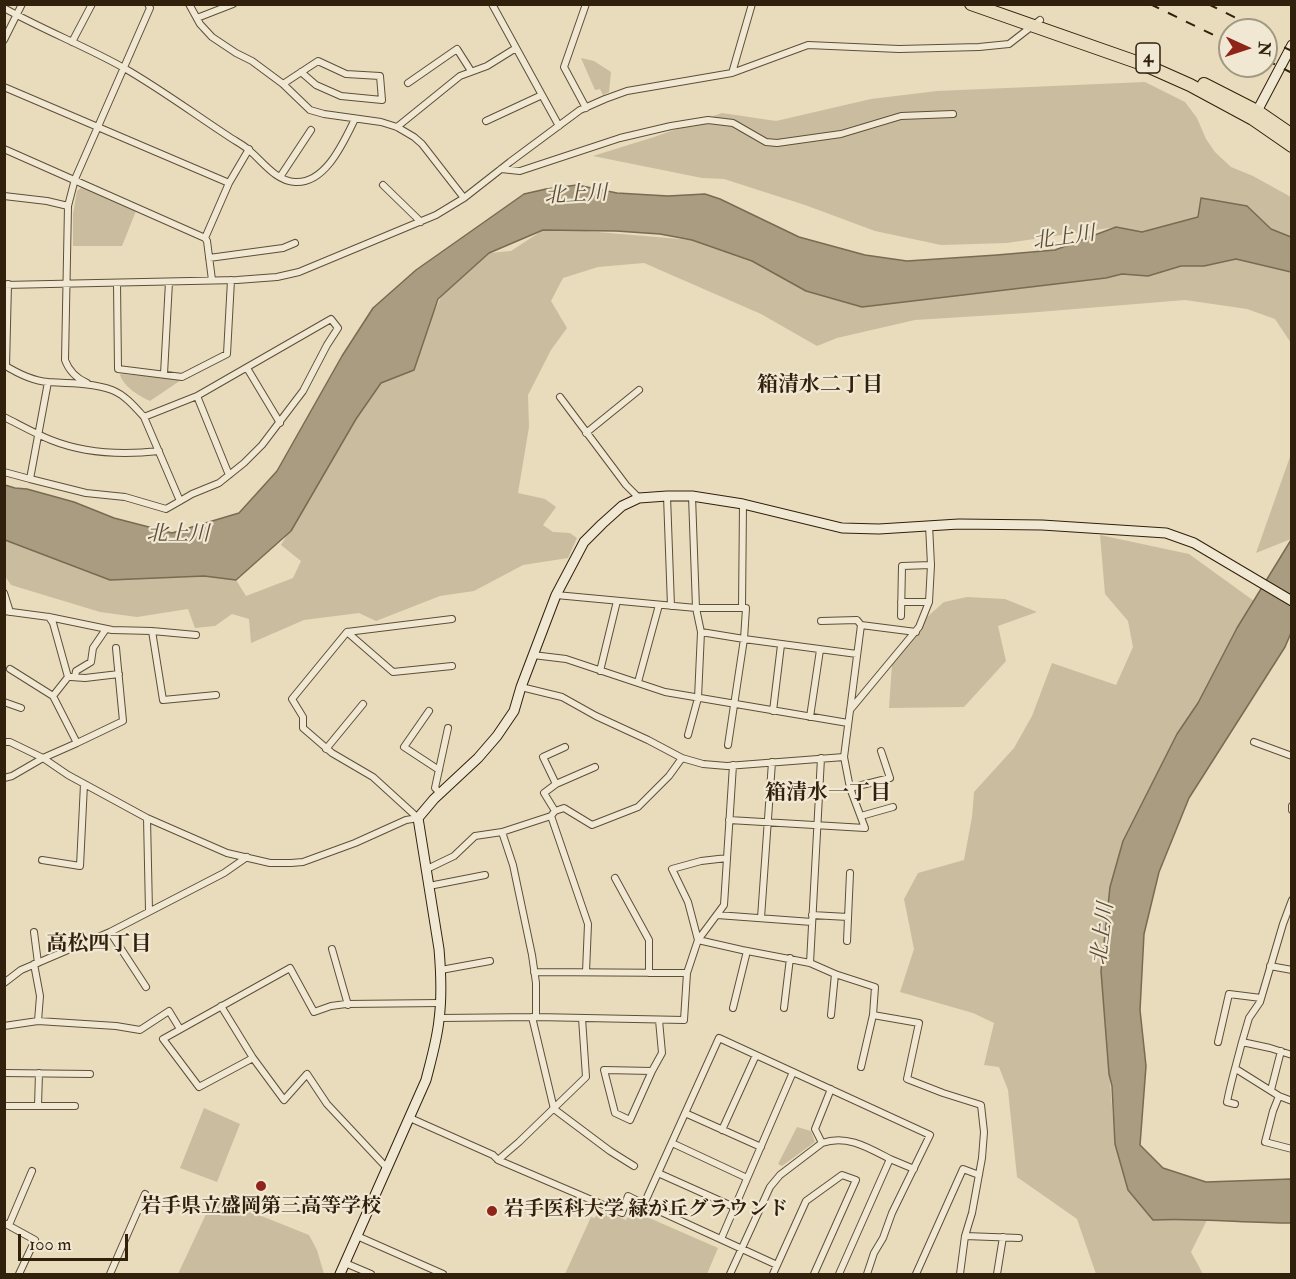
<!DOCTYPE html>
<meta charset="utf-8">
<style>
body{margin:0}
#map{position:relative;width:1296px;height:1279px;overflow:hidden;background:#e9dcbc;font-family:"IM FELL Double Pica",serif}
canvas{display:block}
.frame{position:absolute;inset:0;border:6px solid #30200c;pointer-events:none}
.north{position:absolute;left:1218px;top:18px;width:60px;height:60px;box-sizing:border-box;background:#f1e8d3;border:2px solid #a49883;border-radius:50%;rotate:93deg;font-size:16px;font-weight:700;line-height:24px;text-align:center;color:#30200c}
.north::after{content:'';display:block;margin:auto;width:21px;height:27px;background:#8f2418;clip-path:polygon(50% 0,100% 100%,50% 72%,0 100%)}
.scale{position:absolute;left:18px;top:1234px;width:110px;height:27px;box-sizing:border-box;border:3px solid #30200c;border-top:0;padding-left:8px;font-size:18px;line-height:21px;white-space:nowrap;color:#30200c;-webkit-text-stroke:4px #f1e8d3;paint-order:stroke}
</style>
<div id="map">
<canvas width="1296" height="1279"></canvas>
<div class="frame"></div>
<div class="north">N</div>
<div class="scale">100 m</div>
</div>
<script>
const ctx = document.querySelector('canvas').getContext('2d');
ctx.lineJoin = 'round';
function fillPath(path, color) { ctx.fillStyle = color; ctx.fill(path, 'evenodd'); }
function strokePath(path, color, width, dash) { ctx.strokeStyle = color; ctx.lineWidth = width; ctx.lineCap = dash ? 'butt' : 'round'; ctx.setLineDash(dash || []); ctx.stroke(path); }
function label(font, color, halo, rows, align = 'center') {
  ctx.font = font + ' "IM FELL Double Pica","Noto Serif JP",serif'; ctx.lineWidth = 4.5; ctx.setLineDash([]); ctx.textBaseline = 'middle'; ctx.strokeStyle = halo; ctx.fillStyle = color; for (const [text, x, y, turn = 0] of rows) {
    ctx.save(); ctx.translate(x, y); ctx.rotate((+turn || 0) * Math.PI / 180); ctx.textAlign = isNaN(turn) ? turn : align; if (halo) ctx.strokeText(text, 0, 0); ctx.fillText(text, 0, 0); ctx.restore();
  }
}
const green = new Path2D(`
 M581 58 594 61 611 72 609 92 603 95 600 89 595 90Z
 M1145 82 1185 102 1197 118 1206 139 1215 152 1231 167 1253 176 1291 197V237L1271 229 1247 206 1201 198 1198 217 1142 232 1116 227 1007 243 941 245 875 231 805 205 724 179 702 178 593 156 654 137 722 113 776 121 871 99 937 91Z
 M82 187 136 211 122 246H73V214L77 191Z
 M543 230H574L692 240 752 261 806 291 862 307 1106 278 1122 274 1148 276 1181 266H1204L1236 259 1291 272V343L1275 319 1247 309 1185 300 1026 313 915 320 837 338 817 346 761 314 644 263 598 267 563 278 551 301 567 328 551 350 528 395 529 427 518 493 545 499 556 507 543 525 553 532 570 533 577 538 568 558 523 565 474 591 440 596 376 621 359 613 304 620 251 643 249 619 232 614 215 626 195 628 188 609 137 617 100 612 11 585 5 576 4 540 110 580 204 576 236 580 246 596 293 578 301 561 281 545 328 468 356 419 381 383 414 370 428 325 441 297 489 253 511 251Z
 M121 374 169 378 181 380 150 401C139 396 124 387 120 375Z
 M1291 454V539L1256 553Z
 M1100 535 1189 554 1254 601 1239 625 1198 703 1177 734 1123 841 1110 887 1101 971 1115 1144 1128 1190 1185 1218 1207 1220 1191 1252 1203 1274H1096L1077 1219 1017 1177 1008 1090 999 1067 984 1065 994 1023 973 1013 900 992 914 949 904 899 918 873 964 860 972 817 974 792 1014 748 1032 716 1052 663 1116 685 1133 647 1128 621 1105 594Z
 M967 597 1005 599 1037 612 998 626 1006 661 964 707 889 708 892 665 927 617 944 602Z
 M204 1108 240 1124 217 1182 180 1168Z
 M797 1127 811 1131 815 1142 782 1166 778 1164Z
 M214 1197 309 1235 317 1250 324 1274H178Z
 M599 1209 626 1220 631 1210 718 1248 707 1274H565L591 1217 595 1218Z`);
const water = new Path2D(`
 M577 185 617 193 668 196 705 194 720 199 799 237 865 255 907 261 997 255 1055 250 1116 227 1142 232 1198 217 1201 198 1247 206 1271 229 1291 237V272L1236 259 1204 266H1181L1148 276 1122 274 1106 278 862 307 806 291 752 261 692 240 660 234 616 231 543 230 489 253 438 299 414 370 381 383 356 419 291 531 236 580 204 576 110 580 5 540V485L15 488 27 489 74 502 114 518 172 533 239 513 277 471 342 356 373 308 416 270 524 194 546 189Z
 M1291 540V633L1285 647 1189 798 1159 872 1144 934 1140 1010 1146 1066 1140 1145 1163 1168 1206 1182 1291 1179V1223C1245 1223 1199 1218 1153 1220L1128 1190 1115 1144 1112 1086 1109 1074 1101 971 1110 887 1123 841 1177 734 1198 703 1237 628Z`);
const street = new Path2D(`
 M189 4 200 24 212 37 236 53 252 61 283 84 310 110 324 114 381 122 397 127 414 137 422 144 464 198
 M492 4 559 126
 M4 8C43 30 85 46 124 68 159 88 193 113 228 136 235 141 244 145 250 151 263 162 276 181 295 182 326 184 344 141 355 119
 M197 18 233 4
 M4 40 22 4
 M72 42 92 4
 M732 73 752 4
 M408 83 457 49 471 71
 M283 84 318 61 346 74 380 76 382 100 341 96 316 85 301 72
 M4 87 229 183
 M586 108 564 67 586 4
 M486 121 542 95
 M397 127 460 76 487 66 516 48
 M4 149 205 238
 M501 169 520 171 620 138 671 126 708 120 733 123 766 142 777 143 841 134 901 116 953 114
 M280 177 311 130
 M383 185 421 222
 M4 196 47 201 68 206
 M209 258 283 248 295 243
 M212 280 207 241 205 238 229 183 249 149
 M117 283 118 369 182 377 227 354 231 280
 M4 285 237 280 277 277 299 272 436 215 464 198 510 162 580 110 605 99 627 91 732 73 808 45 899 49 979 47 1009 44 1040 20
 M4 365C17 373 32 381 48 382 67 383 93 383 112 390 125 395 135 407 144 417L180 501 192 494 219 483 244 463 262 445 303 391 327 345 338 328 331 319 197 396 144 417
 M6 366 8 284
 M247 368 280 423
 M164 374 169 282
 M48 382 30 479 86 493 125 497 166 509 180 501
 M87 383C76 378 69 371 65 360L68 206 75 179 150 8 148 4
 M197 396 229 475
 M560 397 626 485 639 498
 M4 417C20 425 36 434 51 440 86 454 123 455 159 451
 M586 433 639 390
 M4 472 30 479
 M667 496 671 606
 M692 496 696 608 701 632 744 639 728 745
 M4 593 10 612
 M556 595 696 608H746L744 639 857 654
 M901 602H929
 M742 608 743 504
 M4 611 49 617 112 630 152 631 196 635
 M901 616 902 566 931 565
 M821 621 857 620 861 625
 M152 631 163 700 216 695
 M347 632 393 672 452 666
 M533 655 566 659 665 692 848 723
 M10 669 53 696
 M600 671 617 601
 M71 677 85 678 119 674
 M75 677 76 671 91 662 93 648 106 629
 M638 682 659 605
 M521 687 562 697 596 716 648 740 682 758 703 764 727 766 844 757
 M4 702 21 708
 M850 710 919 627 929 602 931 565 929 525
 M429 711 404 747 439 770
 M773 711 781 645
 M810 717 820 650
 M688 735 698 698 701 632
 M4 742H10L43 758 68 775 147 818 227 853 270 863H291L303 862 355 843 406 820 418 818
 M1254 742 1292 756
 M77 743 123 721 116 648
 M326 749 363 704
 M4 778 12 776 43 758 77 743 53 696 68 677 53 623 49 617
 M556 784 595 767
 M850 788 844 757 861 625 916 632
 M440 793 435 788 448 728
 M1292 806V810
 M555 811 544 793 556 784 543 757 565 747
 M551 816 588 924 586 972
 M861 816 893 807
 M147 818 149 911
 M418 818 373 777 332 753 303 728V717L292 699 347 632 452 619
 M729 820 865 828 850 788 890 778 881 751
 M502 832 513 865 532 955 536 983V1017
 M42 860 80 866 84 784
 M425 870 454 856 475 836 502 832 551 816 555 811 564 808 592 825 638 807 669 776 682 758
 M615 878 649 940V973
 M429 886 485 875
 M1292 900 1283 924 1260 1002 1249 1018 1242 1042 1270 1048 1292 1055
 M717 915 812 922
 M812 915 848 917
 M761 918 772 762
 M34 932 38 963
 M110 932 146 987
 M698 940 742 950 810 963 835 974 875 987 873 1015 919 1023 907 1079 943 1093 981 1105 984 1132 982 1158 972 1213 965 1236 960 1274
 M698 940 688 902 672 869 701 861 727 858
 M847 941 850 873
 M332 949 348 1005
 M810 963 821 758
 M34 964 40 996 38 1021
 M1270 966 1292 970
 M441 970 490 961
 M534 972 687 973
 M4 983 21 970 110 932 224 873 247 857
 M221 1006 253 1058
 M733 1008 747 951
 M784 1008 790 958
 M831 1015 835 974
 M532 1017 554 1109 610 1151 634 1166
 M440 1018 536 1017 684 1020 687 973 698 940 724 905 733 765
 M4 1026 38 1021 116 1026 140 1030 169 1011 180 1029
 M1218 1042 1229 994 1261 998
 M861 1067 873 1015
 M1236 1069 1279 1096 1273 1111 1265 1142 1292 1149
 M652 1071 604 1070 615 1113 630 1120 652 1071 662 1053 659 1020
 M4 1073 90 1074
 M1271 1090 1281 1051
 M1279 1096 1292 1101
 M1235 1104 1227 1102C1231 1081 1237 1062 1242 1042
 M4 1106H75
 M38 1106 39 1073
 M685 1113 761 1147
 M410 1118 493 1155 498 1160 519 1142 586 1077 582 1018
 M722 1130 756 1055
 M672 1143 747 1178
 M822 1143C847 1134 869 1148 890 1159
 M498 1160 622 1213 628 1196 644 1204 719 1038 930 1135 892 1213 883 1238 874 1253 867 1274
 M386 1167 327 1104 307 1074 284 1100 253 1058 199 1087 163 1039 290 968 314 1012 331 1006 346 1004 440 1003
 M658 1173 734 1207
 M644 1204 777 1265
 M4 1223 35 1240 19 1274
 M9 1225 32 1171
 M357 1236 443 1274
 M965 1236 1019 1238
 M721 1239 793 1072
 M345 1263 371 1274
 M110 1274 145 1194
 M730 1274 770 1187 780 1175 822 1143 815 1129 831 1089
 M773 1274 806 1201 842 1175 856 1180 814 1274
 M839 1274 890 1159 914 1169
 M916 1274 963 1169 979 1175
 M997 1274 1003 1237`);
const secondary = new Path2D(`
 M1255 115 1292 45
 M340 1274 426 1080C431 1060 437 1040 439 1020 442 997 441 972 439 949L418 818 434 799 478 758 497 736 514 711 521 687 556 595 584 542 602 524 622 506 639 498 667 496H692L743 504 842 528 879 529 959 524 1042 525 1166 533 1194 543 1292 601`);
const highway = new Path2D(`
 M971 4 1145 65 1190 85 1253 119 1292 146
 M1204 84 1257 111 1292 135`);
const rail = new Path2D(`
 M1150 4 1230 43
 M1208 4 1260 30
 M1266 39 1292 51
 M1266 60 1292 73`);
const markers = [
 [261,1186,6,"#8f2418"],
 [492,1211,6,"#8f2418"]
];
const shields = [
 [1148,58,24]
];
const shieldNames = [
 ["4",1148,58]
];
const poiNames = [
 ["岩手県立盛岡第三高等学校",261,1208],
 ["岩手医科大学 緑が丘グラウンド",504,1211,"left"]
];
const waterNames = [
 ["北上川",576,196,-3],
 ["北上川",1064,239,-8],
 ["北上川",178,535],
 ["北上川",1104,934,-83]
];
const neighbourhoodNames = [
 ["箱清水二丁目",820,386],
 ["箱清水一丁目",828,794],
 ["高松四丁目",99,945]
];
fillPath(green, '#cabc9e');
fillPath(water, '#aa9c80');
strokePath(water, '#796a52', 1.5);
strokePath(street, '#5e4f38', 8);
strokePath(secondary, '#30200c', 11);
strokePath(highway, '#30200c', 14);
strokePath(street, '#f1e8d3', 6);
strokePath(secondary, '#f1e8d3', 9);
strokePath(highway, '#e9dcbc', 12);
strokePath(rail, '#30200c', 2, [10, 10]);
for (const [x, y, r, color] of markers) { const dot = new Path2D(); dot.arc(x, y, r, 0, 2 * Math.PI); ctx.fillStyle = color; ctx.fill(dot); strokePath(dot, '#f1e8d3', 2); }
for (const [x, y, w] of shields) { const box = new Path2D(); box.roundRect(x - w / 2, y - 15, w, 30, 4.5); ctx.fillStyle = '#f1e8d3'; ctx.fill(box); strokePath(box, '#30200c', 1.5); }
label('bold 18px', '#30200c', null, shieldNames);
label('bold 20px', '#30200c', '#f1e8d3', poiNames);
label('italic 21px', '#5b4b35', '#f1e8d3', waterNames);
label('bold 21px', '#30200c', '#f1e8d3', neighbourhoodNames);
</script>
